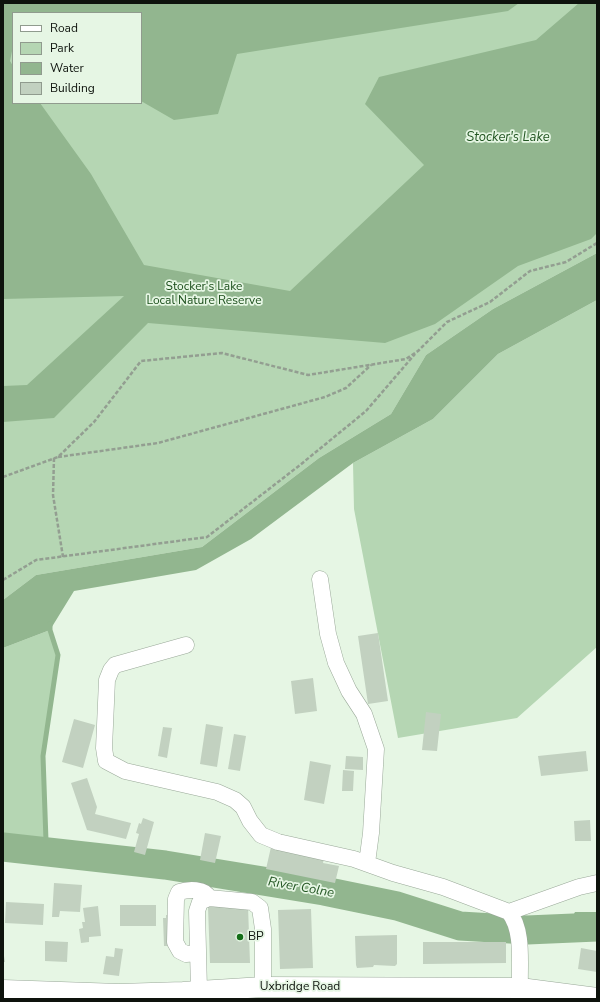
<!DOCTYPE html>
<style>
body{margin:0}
#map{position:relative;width:600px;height:1002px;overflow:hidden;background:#e6f6e4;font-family:"Nunito Sans",sans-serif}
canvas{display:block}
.frame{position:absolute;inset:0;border:4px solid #0e130d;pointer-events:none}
.legend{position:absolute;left:12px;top:12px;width:130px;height:92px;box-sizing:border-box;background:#e6f6e4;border:1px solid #909b8e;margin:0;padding:5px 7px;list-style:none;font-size:12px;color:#0e130d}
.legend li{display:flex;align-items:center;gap:8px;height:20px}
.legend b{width:20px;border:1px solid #909b8e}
</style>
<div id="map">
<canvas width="600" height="1002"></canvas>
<div class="frame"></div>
<ul class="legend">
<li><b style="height:5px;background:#fff"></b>Road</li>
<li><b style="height:11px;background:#b5d6b3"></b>Park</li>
<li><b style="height:11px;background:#92b68f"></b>Water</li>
<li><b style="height:11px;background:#c2d1c0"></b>Building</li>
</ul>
</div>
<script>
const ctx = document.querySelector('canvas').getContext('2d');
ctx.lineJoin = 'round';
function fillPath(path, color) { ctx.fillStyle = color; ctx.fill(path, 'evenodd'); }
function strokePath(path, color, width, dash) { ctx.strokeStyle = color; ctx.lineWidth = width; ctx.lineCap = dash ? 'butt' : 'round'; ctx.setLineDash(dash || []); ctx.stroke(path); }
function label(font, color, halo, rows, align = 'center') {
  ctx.font = font + ' "Nunito Sans",sans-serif'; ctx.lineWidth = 3.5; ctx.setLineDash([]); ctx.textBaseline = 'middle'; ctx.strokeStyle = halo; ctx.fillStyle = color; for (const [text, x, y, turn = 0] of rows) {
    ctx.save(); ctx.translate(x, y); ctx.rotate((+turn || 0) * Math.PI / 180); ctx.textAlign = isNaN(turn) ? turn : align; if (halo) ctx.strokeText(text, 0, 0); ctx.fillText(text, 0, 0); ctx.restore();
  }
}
const green = new Path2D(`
 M3 3H597V253L493 309 426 355 391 414 319 458 202 547 36 575 3 600ZM13 13H141V103H13Z
 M597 300V647L517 718 398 738 354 509 353 463 433 419 498 354Z
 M50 630 58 655 43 756 46 841 39 851 3 846V648Z`);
const water = new Path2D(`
 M3 3H519L508 11 237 54 218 114 174 120 141 101V13H13V46L10 61 13 66V103H40L91 174 144 265 290 291 424 165 365 104 379 77 536 40 579 3H597V233L591 239 518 266 435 324 385 343 148 323 54 418 3 422V386L27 385 124 296 3 299Z
 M597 253V300L498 354 433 419 353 463 251 539 196 570 74 591 50 630 3 648V600L36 575 202 547 319 458 391 414 426 355 493 309Z
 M575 912H597V932L563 934Z`);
const stream = new Path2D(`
 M39 851 46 841 43 756 58 655 50 630V624`);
const river = new Path2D(`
 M3 847 165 865 324 891 397 906 460 926 527 930 597 927`);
const building = new Path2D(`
 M378 633 388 701 368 704 358 636Z
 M313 678 317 711 295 714 291 681Z
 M426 712 441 714 437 751 422 750Z
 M74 719 95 725 83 768 62 762Z
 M206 724 223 727 217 767 200 764Z
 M163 727 172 728 167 758 158 756Z
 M234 734 246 736 240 771 228 769Z
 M586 751 588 771 541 776 538 756Z
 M346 756 363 757V770L345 769Z
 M310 761 331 765 324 804 304 800Z
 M343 770 354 771 353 791H342Z
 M87 778 97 807 95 814 131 823 126 839 87 830 71 783Z
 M143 818 154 822 145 855 134 852 139 834 136 833 139 823 141 824Z
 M590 820 591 841H575L574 821Z
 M205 833 221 836 215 863 200 860Z
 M271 847 325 854 323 863 339 866 335 883 266 869Z
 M54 883 82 885 80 912 60 911 59 917H52Z
 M6 902 44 904 43 925 5 923Z
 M120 905H156V926H120Z
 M98 906 101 936 89 937V942L81 943 79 929 83 928 82 922H85L83 908Z
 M248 906 250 963H210L208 907Z
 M311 909 313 968 280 969 278 910Z
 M166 915H181L170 946H164L163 918H166Z
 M397 935V964L395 966 374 965 373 967 357 968 356 965 355 936Z
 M45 941 68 942 67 962 45 961Z
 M423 942H506V963L423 964Z
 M115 948 123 949 119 976 103 974 106 956 114 957Z
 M581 948 597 951V972L578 969Z
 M3 950 5 962H3Z`);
const path = new Path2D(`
 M58 457 158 443 325 397 346 388 371 365
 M54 458 53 495 63 557
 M3 477 58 457 94 422 141 361 222 353 308 375 406 359 418 351 447 322 490 302 530 271 566 262 597 243
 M3 580 36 560 207 537 300 465 366 411 415 354`);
const minor = new Path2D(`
 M320 579 328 634 336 663 349 691 364 714 376 749 371 833 367 863
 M186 645 115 665 111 670 107 680 104 748 106 761 125 771 217 792 235 800 243 807 250 821 261 835 278 842 354 859 393 873 443 887 509 912C524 931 519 964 520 988
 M509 912 579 887 597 883
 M198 953 186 954 180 951 175 942 176 899 179 892C188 889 205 888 209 898
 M199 990 197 911 200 902 209 898 252 902 260 908 263 929V987`);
const major = new Path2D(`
 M3 990 119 994 183 992 263 987 520 988 597 998`);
const markers = [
 [240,937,4,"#156e19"]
];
const parkNames = [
 ["Stocker's Lake",204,287],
 ["Local Nature Reserve",204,301]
];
const poiNames = [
 ["BP",248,937]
];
const streetNames = [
 ["Uxbridge Road",300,987]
];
const waterNames = [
 ["Stocker's Lake",508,138],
 ["River Colne",301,888,10]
];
fillPath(green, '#b5d6b3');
fillPath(water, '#92b68f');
strokePath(stream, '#92b68f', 5);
strokePath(river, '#92b68f', 29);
fillPath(building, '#c2d1c0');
strokePath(minor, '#99a898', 17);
strokePath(major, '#99a898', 21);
strokePath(path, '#939e91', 2.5, [4, 2]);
strokePath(minor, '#fff', 16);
strokePath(major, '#fff', 20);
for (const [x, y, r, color] of markers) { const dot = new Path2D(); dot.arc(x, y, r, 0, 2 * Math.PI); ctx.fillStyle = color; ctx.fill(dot); strokePath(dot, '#e6f6e4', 1.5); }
label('12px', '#1b4e1b', '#e6f6e4', parkNames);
label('12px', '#0e130d', '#e6f6e4', poiNames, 'left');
label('12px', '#0e130d', '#e6f6e4', streetNames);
label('italic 13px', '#235623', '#e6f6e4', waterNames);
</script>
